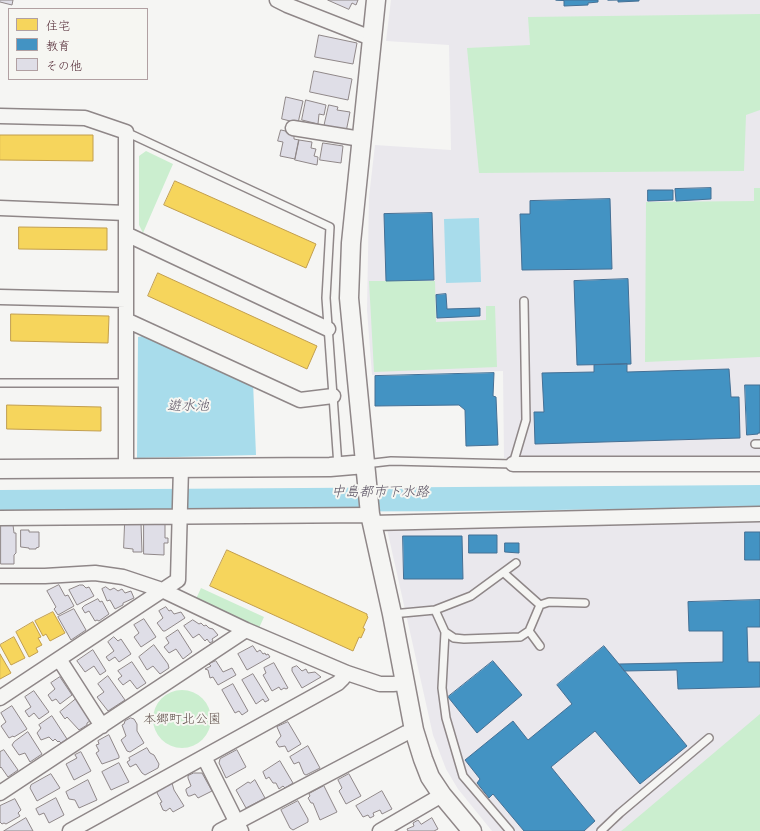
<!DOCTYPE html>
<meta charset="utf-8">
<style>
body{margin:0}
#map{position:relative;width:760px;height:831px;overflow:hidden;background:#f5f5f3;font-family:Delius,"Klee One",sans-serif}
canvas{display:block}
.legend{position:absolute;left:8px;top:8px;width:140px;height:72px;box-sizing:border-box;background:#f6f6f2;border:1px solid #b1a0a2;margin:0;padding:5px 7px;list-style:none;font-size:12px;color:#4a1f2b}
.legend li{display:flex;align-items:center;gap:8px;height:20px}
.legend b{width:20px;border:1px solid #b1a0a2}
</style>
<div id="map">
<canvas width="760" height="831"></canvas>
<ul class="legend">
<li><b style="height:11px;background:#f6d55c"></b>住宅</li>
<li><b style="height:11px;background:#4393c3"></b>教育</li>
<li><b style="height:11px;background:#dfdee7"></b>その他</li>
</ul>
</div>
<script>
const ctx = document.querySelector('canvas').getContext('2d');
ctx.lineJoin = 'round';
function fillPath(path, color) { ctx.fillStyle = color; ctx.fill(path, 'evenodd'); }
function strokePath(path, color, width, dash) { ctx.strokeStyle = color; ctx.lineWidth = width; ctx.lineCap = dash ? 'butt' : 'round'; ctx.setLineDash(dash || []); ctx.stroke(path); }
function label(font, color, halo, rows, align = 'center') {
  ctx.font = font + ' Delius,"Klee One",sans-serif'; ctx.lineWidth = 4; ctx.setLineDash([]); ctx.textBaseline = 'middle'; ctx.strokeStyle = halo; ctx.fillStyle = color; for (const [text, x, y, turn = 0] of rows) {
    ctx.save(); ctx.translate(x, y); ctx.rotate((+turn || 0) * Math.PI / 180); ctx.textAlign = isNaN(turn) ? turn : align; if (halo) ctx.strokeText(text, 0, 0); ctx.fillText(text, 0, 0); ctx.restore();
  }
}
const built = new Path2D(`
 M391 0H760V458H504L503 371 372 375 367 310 369 197 375 145 451 150 449 45 386 41Z
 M760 521V831H492L458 789 446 769 433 735 387 529Z`);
const green = new Path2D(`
 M760 14V110L746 115 744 171 479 173 467 48 530 45 528 17Z
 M146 151 173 164 143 233 139 225V156Z
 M754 188H760V357L645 362 646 202 754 201Z
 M369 281H435L436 322 486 320V306H495L497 367 374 372Z
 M201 588 264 617 259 628 196 599Z
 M153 719a29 29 0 1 1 58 0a29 29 0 1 1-58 0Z
 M760 714V831H621L625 828Z`);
const water = new Path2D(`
 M479 218 481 282 446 283 444 219Z
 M151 334 253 382 256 455 137 458 138 337Z
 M760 485V506C507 513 253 512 0 510V490Z`);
const homes = new Path2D(`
 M0 135H93V161L0 160Z
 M175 181 316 244 306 268 164 205Z
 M19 227 107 228V250L19 249Z
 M158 273 317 346 307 369 148 296Z
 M11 314 109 316 108 343 11 341Z
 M7 405 101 407V431L7 429Z
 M227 550 367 614V616L368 617 363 628 365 629 361 638 359 637 353 651 210 586Z
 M53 612 65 633 50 641 46 634 43 636 35 621Z
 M33 622 41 637 38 638 42 645 36 648 38 652 29 657 16 632Z
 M14 637 25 658 11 665 0 645Z
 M0 654 11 673 0 679Z`);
const schools = new Path2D(`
 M556 0H598V2L588 3V5L564 6V1Z
 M608 0H639V1L618 2V0Z
 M711 188V199L676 201 675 189Z
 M648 190H673V200L648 201Z
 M610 199 612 269 522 270 520 214H530V201Z
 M432 213 434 280 386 281 384 214Z
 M628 279 631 364 577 365 574 281Z
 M446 294 447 309 480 308V316L437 318 436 295Z
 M627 364V372L729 369 731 397H739L740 438 535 444 534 412H544L542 373 594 372V365Z
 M494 373 493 396 496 397 498 445 466 446 465 410 459 405 375 406V376Z
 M745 385H760V433H758V434L747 435Z
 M745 532H760V560H745Z
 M469 535H497V553H469Z
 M403 536H462L463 579H404Z
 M505 543H519V553L505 552Z
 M760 600V627H747L748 662H760V687L678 689 677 670 624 671 619 664 723 662V631H689L688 602Z
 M604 646 687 746 640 784 595 731 551 767 595 821 584 831H524L493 794 489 798 477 783 480 779 465 760 513 721 528 740 572 704 557 685Z
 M493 661 522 695 477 733 448 697Z`);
const building = new Path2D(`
 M0 0H13L12 5 0 2Z
 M328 0H358L356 5 352 3 349 9Z
 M319 35 357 43 353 64 315 57Z
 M314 71 352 79 348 100 310 92Z
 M286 97 303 101 298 123 282 119Z
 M306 100 326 105 324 115 319 114 318 124 302 120Z
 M329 105 338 107 337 110 350 112 346 132 324 127Z
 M281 130 290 132 289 134 294 135V139L299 140 295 159 280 156 283 142 278 141Z
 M299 140 312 142 311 148 316 149 314 156 318 157 317 165 295 160Z
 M323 143 343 146 341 163 320 160Z
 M125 523H141L142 552H133V549L124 548Z
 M144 523H165V538H168V543H164V555L144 554Z
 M1 525H13L14 533H16V553L14 555V564H1Z
 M21 530H29V532H39V547L36 548V549H29V548L21 547Z
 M59 585 65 596 68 595 74 606 58 615 54 609 56 607 47 591Z
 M80 585H83L86 588 89 587 94 596 77 605 69 590Z
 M106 587 110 590 114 588 118 591 122 589 125 593 131 591 134 598 123 603V605L115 609 110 600 107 601 102 589Z
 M98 599 100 602 102 601 109 614 99 621 97 620 95 621 89 611 85 613 82 608 84 606Z
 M166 607 169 611 171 610 174 614 181 612 185 618 165 631H163L157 623 163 618 159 611Z
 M74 609 86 630 71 640 58 617Z
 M144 619 156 637 141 647 134 637 139 633 134 625Z
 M193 620 199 624 201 623 204 626 206 625 209 628 213 629 218 635 212 639 213 641 210 643 207 639 205 641 199 634 193 638 184 626Z
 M178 630 192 652 183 659 176 649 169 653 164 647 169 643 166 638Z
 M114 637 118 641 121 639 131 654 119 662 115 657 109 661 106 657 114 651 108 642Z
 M154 645 168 664 169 668 160 674 153 666 147 670 139 657Z
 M253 646 257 652 260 650 263 654 265 653 266 655 268 654 270 657 247 670 238 654Z
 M93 650 106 671 100 675 94 666 85 672 77 661Z
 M216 661 223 672 232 668 236 675 218 685 213 677 210 678 208 670 205 669 211 666 209 664Z
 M132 662 146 683 137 689 130 680 123 685 118 679 122 676 118 671Z
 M274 663 288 688 286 689 284 688 281 690 279 687 272 691 263 675 266 673 264 668Z
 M297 666 302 671 306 669 308 673 315 672 321 677 302 688 292 671V668Z
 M253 674 269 700 265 702 263 699 256 704 242 680Z
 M108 676 125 700 108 711 97 697 104 692 98 684Z
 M60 677 72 695 60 704 56 699 52 701 48 695 55 689 51 683Z
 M233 684 248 711 242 715 239 711 235 713 222 690Z
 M34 691 49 712 39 719 34 713 29 717 25 711 31 707 25 697Z
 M76 699 90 721 87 723V725L79 730 67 717 65 719 60 712Z
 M12 706 27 729 14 737 13 736 9 738 1 726 6 722 1 713Z
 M52 716 67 739 61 743 59 741 58 742 55 739 53 741 49 737 41 740 37 733 41 728 39 725Z
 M131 718 134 719 137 724V731L144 743 130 752 127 751 121 740 126 736 122 725 124 724 125 721Z
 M288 722 301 744 288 752 285 746 279 747 276 742 281 736 277 727Z
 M28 732 42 754 30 762 25 753 19 755 12 745 14 742Z
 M109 735 119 756V758L102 764 96 753 99 751 96 745 99 744 98 741Z
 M308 746 320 768 306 775 304 774 299 762 294 764 290 757Z
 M147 748 150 753 154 755 159 764 158 768 145 775 142 773 136 764 130 767 127 762 130 760 129 758Z
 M4 750 18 770 8 777 1 767 0 768V752Z
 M237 750 246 767 226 778 219 763 220 759Z
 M81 752 91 771 74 780 66 764 77 758 75 755Z
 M280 761 293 783 285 788 283 786 279 789 276 783H273L269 777 266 779 263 772Z
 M119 763 129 782 111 790 102 772Z
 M194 773H202L212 791 198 798 195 794 190 796H188L186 791V789L191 786 188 778V776Z
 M51 774 60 788 37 801 30 788 31 785Z
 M349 774 361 796 346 804 339 791 342 788 338 780Z
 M88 780 97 800 79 808 75 800 69 799 66 792Z
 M255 780 265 798 246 808 236 790 248 782 250 783Z
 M172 783 174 790 184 806 173 812 170 808 166 811 163 810 160 803 162 802 157 793 158 791Z
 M324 786 337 812 320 820 313 803H311L308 798 310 796 309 794Z
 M382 791 392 809 382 814 380 810 373 813 374 816 370 818 368 815 363 817 356 806Z
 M56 798 64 815 49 823 44 813 39 815 36 809Z
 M15 799 21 810 18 813 20 816 6 824 4 823 2 824 0 822V806Z
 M298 801 308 819V822L293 830 290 828 281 810Z
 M26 818 33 831H4Z
 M432 818 438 829 434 831H408L407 829 414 826 413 823 418 820 421 824Z`);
const service = new Path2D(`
 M126 132 330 227 326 298 338 466
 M0 383H126
 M755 444H760
 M365 464 391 461 513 464 526 420 524 301
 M504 573 540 605
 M435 610 445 632 454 638 464 639 520 637 529 631 540 605 549 602 585 603
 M392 614 435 610 471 596 516 563
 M529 631 540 646
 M445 632 442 688 446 718 463 776 510 831
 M601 831 620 813 709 738`);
const minor = new Path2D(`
 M277 0 287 5 371 38
 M0 116 85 118 126 132V469
 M293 128 361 139
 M0 208 126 213
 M126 234 328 329
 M0 297 126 300
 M126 320 300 400 333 396
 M513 464H760
 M0 518 371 515
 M372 523 760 514
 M0 576H45L95 573 123 577 162 590 246 630 347 673 380 684H393L405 683
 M59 659 102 726
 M0 698 178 580 181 467
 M204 757 241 831
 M0 793 246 630
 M70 831 338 683 343 678 347 673
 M220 831 406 733 414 730
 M380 831 442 795`);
const tertiary = new Path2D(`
 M376 0 351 243 349 298 370 514 392 614 414 730 423 759 430 777 442 795 472 831
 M0 469 330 467 365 464`);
const parkNames = [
 ["本郷町北公園",182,719]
];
const waterNames = [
 ["遊水池",188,406],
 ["中島都市下水路",380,492]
];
fillPath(built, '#eae8ed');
fillPath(green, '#cbeecf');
fillPath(water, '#a8dceb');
fillPath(homes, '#f6d55c');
strokePath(homes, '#c29e4d', 1);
fillPath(schools, '#4393c3');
strokePath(schools, '#457095', 1);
fillPath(building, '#dfdee7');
strokePath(building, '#8f8788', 1);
strokePath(service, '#8f8788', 10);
strokePath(minor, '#8f8788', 17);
strokePath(tertiary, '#8f8788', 21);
strokePath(service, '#f5f5f3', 7);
strokePath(minor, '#f5f5f3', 14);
strokePath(tertiary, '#f5f5f3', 18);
label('13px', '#62524d', '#f6f6f2', parkNames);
label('italic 14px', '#5c5464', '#f6f6f2', waterNames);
</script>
